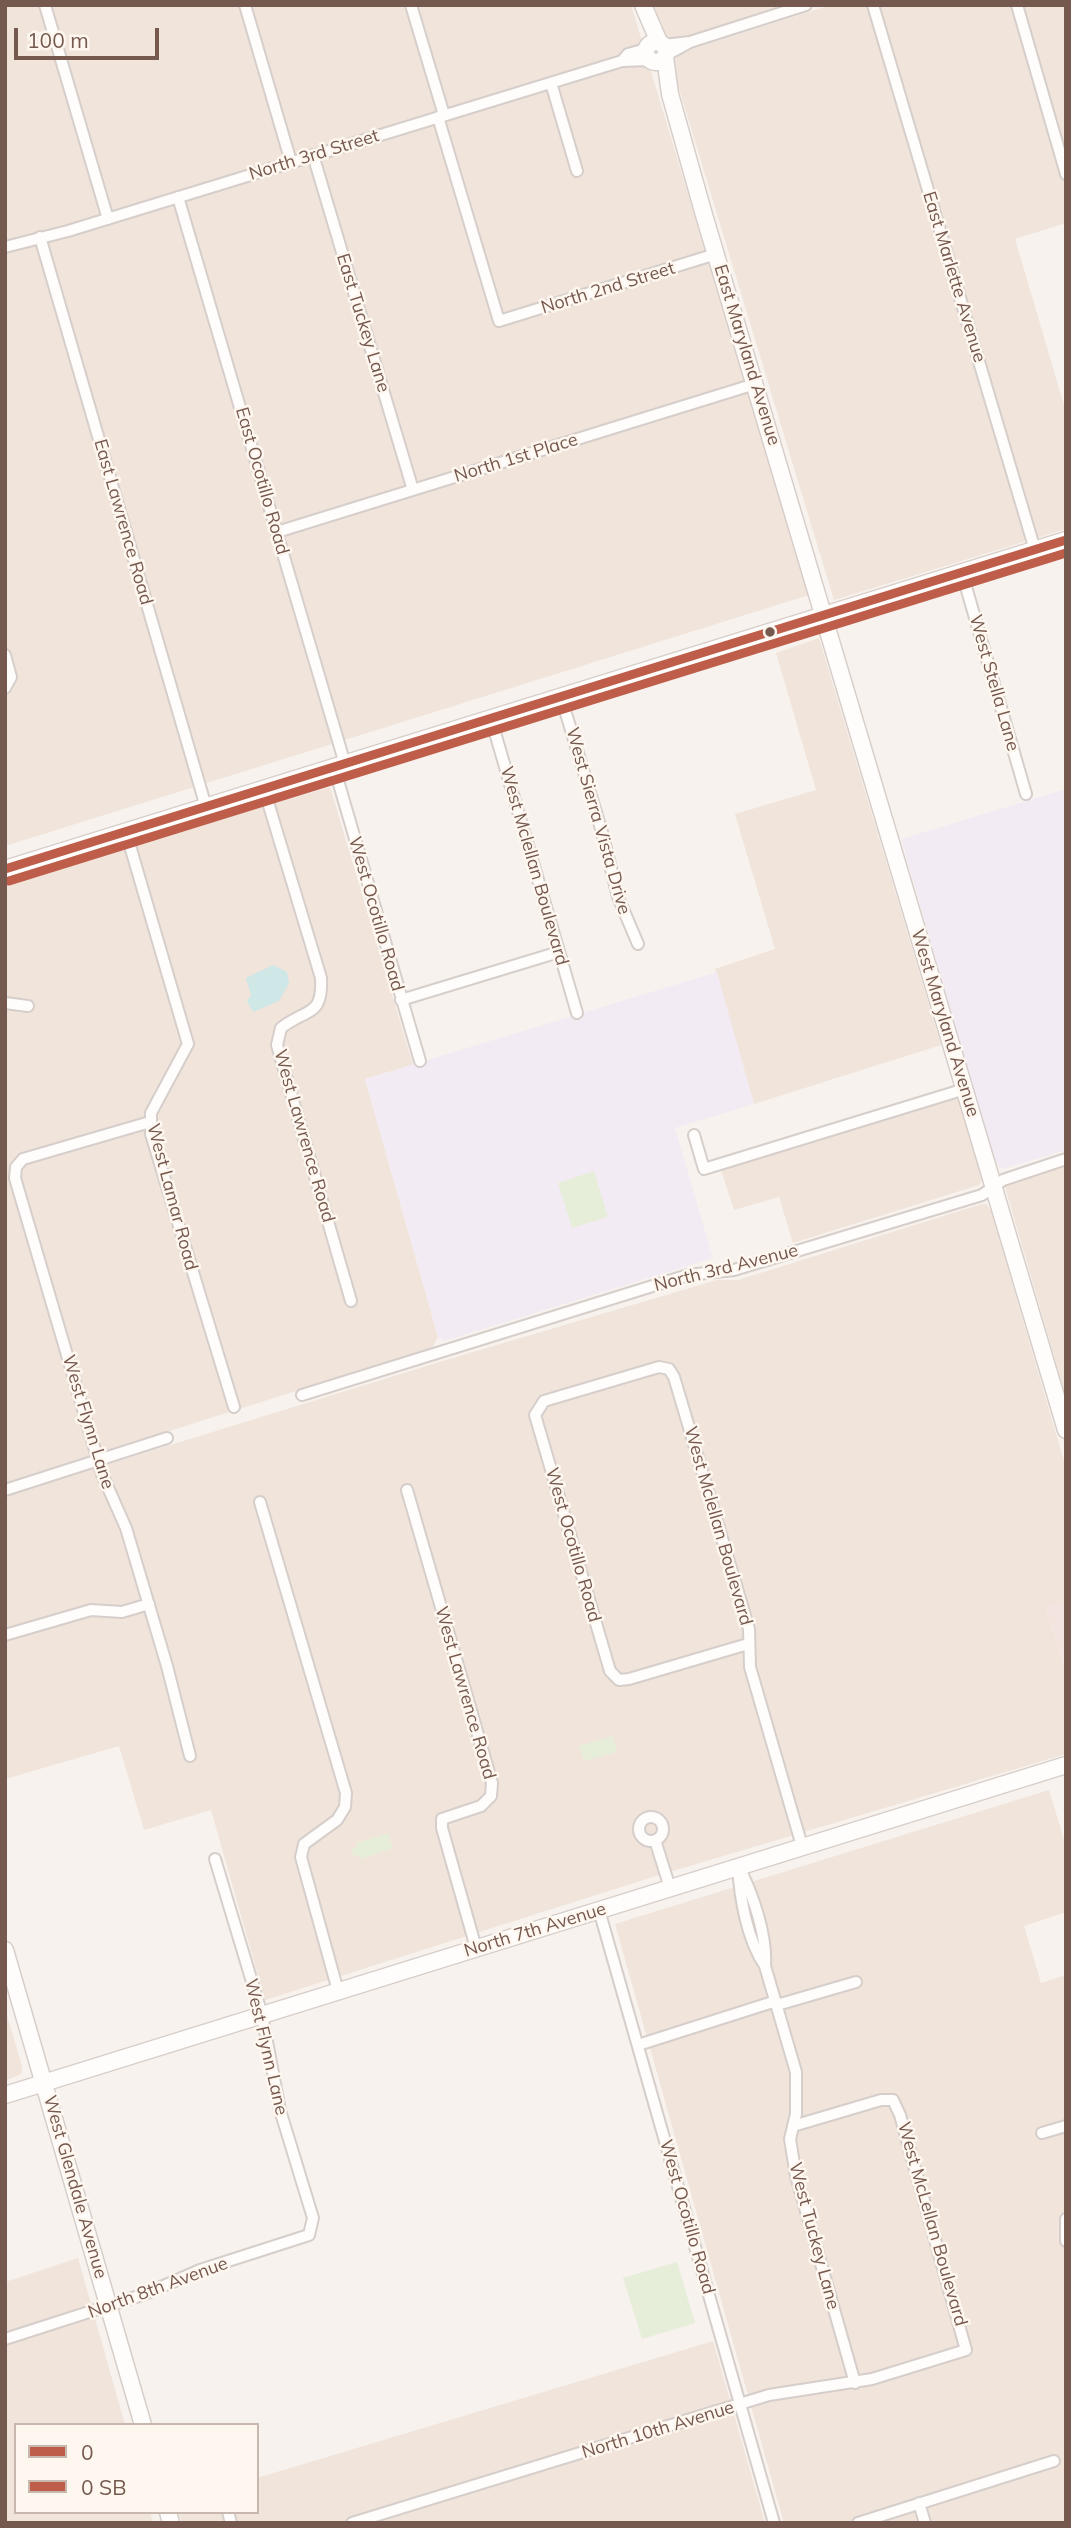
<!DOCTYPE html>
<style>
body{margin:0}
#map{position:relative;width:1071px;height:2528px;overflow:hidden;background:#f7f2ed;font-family:Mulish,sans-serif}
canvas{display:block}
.frame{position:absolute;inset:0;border:7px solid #75584e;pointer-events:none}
.legend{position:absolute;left:14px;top:2423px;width:245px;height:91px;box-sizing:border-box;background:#fef7f0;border:2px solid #c7b7af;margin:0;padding:9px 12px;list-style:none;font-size:21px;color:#75584e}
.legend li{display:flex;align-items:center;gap:14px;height:35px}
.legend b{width:35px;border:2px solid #c7b7af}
.scale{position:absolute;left:14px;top:28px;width:145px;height:32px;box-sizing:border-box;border:4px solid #75584e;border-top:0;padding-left:9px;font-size:21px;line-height:24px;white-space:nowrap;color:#75584e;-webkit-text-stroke:5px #fef7f0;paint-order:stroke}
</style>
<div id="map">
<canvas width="1071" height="2528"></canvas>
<div class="frame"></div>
<ul class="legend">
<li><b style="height:9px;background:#be5d49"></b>0</li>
<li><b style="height:9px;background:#be5d49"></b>0 SB</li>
</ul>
<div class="scale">100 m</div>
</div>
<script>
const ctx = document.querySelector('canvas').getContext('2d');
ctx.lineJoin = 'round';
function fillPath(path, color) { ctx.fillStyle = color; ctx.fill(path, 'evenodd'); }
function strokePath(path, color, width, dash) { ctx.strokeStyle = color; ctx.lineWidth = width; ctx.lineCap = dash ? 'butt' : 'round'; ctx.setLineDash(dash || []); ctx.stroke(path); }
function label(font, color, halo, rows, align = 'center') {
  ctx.font = font + ' Mulish,sans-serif'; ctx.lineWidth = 5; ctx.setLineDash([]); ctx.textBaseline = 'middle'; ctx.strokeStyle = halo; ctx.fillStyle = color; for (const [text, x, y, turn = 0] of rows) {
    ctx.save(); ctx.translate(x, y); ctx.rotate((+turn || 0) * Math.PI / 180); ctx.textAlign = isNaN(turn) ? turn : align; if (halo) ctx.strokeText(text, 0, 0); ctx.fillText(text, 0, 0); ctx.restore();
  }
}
const residential = new Path2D(`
 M5 5H631L809 595 5 846Z
 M654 5H788L688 36 663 38Z
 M831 5H1066V223L1015 239 1066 412V529L834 600 671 62 685 51Z
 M819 638 941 1045 754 1104 715 969 775 949 735 814 816 790 776 653Z
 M330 787 413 1065 365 1079 438 1337 432 1348 5 1483V884Z
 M958 1095 982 1180 979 1185 793 1243 779 1197 734 1210 721 1170Z
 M1066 1159V1397L1003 1180Z
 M982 1204H986L991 1211 1066 1468V1601L1046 1607 1066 1672V1754L656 1876 265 2000 211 1810 144 1830 119 1746 5 1779V1496L446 1360 717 1280H738Z
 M1049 1790 1066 1846V1912L1024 1926 1041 1983 1066 1975V2523H784L615 1924Z
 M5 2009 22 2066 21 2074 5 2081Z
 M78 2258 125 2425H16V2512H150L153 2523H5V2282Z
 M713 2341 765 2523H182L179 2512H257V2478Z`);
const commercial = new Path2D(`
 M1066 1601V1672L1046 1606Z`);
const education = new Path2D(`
 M1066 789V1150L1006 1168 999 1167 992 1153 901 839Z
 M717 972 754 1104 675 1128 713 1258 444 1341 438 1337 365 1079Z`);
const green = new Path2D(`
 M594 1171 608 1217 572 1228 558 1183Z
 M613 1736 617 1752 584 1761 579 1746Z
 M388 1833 393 1848 361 1859 359 1855 354 1857 351 1849 357 1847 356 1843Z
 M677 2262 695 2323 642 2339 623 2278Z`);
const water = new Path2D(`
 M273 965 287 972 289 983 279 1001 253 1012 247 1001 251 995 246 978Z`);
const street = new Path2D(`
 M45 5 108 219
 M245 5 291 162
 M411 5 444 115
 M873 5 1035 550
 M1017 5 1066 174
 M663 45 690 42
 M666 55 690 42 806 5
 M622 61 628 54 646 49
 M551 83 577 171
 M438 117 499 321 716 254
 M313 155 413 490
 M178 197 345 764
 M40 237 206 807
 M5 247 68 231 622 61 650 60
 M277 532 755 384
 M962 573 1026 794
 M5 655 11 677 5 688
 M561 697 602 832 618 897 638 944
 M491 719 577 1013
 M334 767 420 1061
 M264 789 321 978C323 1017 307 1008 281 1028L277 1045 351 1301
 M126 832 188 1044 151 1113V1134L234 1407
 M401 1000 559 952
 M5 1003 28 1006
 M150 1122 23 1159 16 1167 15 1178 102 1474 126 1528 167 1666 190 1756
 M694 1135 704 1169 965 1089
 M302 1395 688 1275 734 1270 982 1195 1003 1180 1066 1159
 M5 1490 167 1438
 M407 1490 492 1783 491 1796 481 1806 442 1819V1828L476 1948
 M260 1502 346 1793 345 1807 337 1820 304 1844 301 1857 338 1991
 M5 1635 91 1610 122 1612 149 1604
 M748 1644 629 1679 619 1680 610 1671 535 1415 544 1401 659 1367 669 1369 674 1377 749 1629 750 1667 802 1846
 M639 1829a12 12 0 1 1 24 0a12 12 0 1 1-24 0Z
 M655 1840 670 1888
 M738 1867C740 1898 747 1940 765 1966L796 2072V2114L790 2139 796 2176 855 2383
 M741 1871C754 1898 767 1936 765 1966
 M599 1910 774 2523
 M777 2005 856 1982
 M638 2045 776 2001
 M1042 2133 1066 2126
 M1066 2219V2241
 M5 2339 145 2294 200 2270 309 2235 313 2218 280 2110 262 2015 215 1859
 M919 2503 925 2523
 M228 2512 231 2523
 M352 2523 769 2395 872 2379 966 2350 900 2115 893 2100H881L793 2126
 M858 2523 1054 2461`);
const secondary = new Path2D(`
 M643 5 659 42
 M646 52a10 10 0 1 1 20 0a10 10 0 1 1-20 0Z
 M665 57 670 94 704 215 1066 1430
 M5 869 1066 540
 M5 1950 143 2425
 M5 2095 1066 1765
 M168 2512 171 2523`);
const bus1 = new Path2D(`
 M5 869 1066 540`);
const bus2 = new Path2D(`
 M9 881 1066 553`);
const markers = [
 [770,632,6,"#75584e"]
];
const streetNames = [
 ["North 3rd Street",314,155,-17],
 ["East Marlette Avenue",954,277,73],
 ["North 2nd Street",608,288,-17],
 ["East Tuckey Lane",363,323,73],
 ["East Maryland Avenue",747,355,73],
 ["North 1st Place",516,458,-17],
 ["East Ocotillo Road",262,481,74],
 ["East Lawrence Road",123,522,74],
 ["West Stella Lane",994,683,74],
 ["West Sierra Vista Drive",598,821,74],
 ["West Mclellan Boulevard",534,866,74],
 ["West Ocotillo Road",376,914,74],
 ["West Maryland Avenue",945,1023,73],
 ["West Lawrence Road",304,1136,74],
 ["West Lamar Road",172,1197,75],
 ["North 3rd Avenue",726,1268,-14],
 ["West Flynn Lane",88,1422,73],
 ["West Mclellan Boulevard",718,1526,74],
 ["West Ocotillo Road",573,1545,74],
 ["West Lawrence Road",465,1693,74],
 ["North 7th Avenue",535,1930,-17],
 ["West Flynn Lane",266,2047,77],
 ["West Glendale Avenue",75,2187,74],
 ["West Ocotillo Road",687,2217,74],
 ["West McLellan Boulevard",932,2224,74],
 ["West Tuckey Lane",814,2236,75],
 ["North 8th Avenue",158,2288,-20],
 ["North 10th Avenue",658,2430,-17]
];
fillPath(residential, '#f0e4db');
fillPath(commercial, '#f4e4df');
fillPath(education, '#f3ebf3');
fillPath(green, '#e6edd9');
fillPath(water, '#cfe7e7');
strokePath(street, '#d6ceca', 14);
strokePath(secondary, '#d7ceca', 19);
strokePath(street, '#fefdfc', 10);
strokePath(secondary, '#fefdfc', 16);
strokePath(bus1, '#be5d49', 9);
strokePath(bus2, '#be5d49', 9);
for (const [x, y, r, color] of markers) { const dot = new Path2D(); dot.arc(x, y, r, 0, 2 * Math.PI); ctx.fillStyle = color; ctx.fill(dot); strokePath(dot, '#fef7f0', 2.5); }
label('18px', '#75584e', '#fef7f0', streetNames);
</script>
